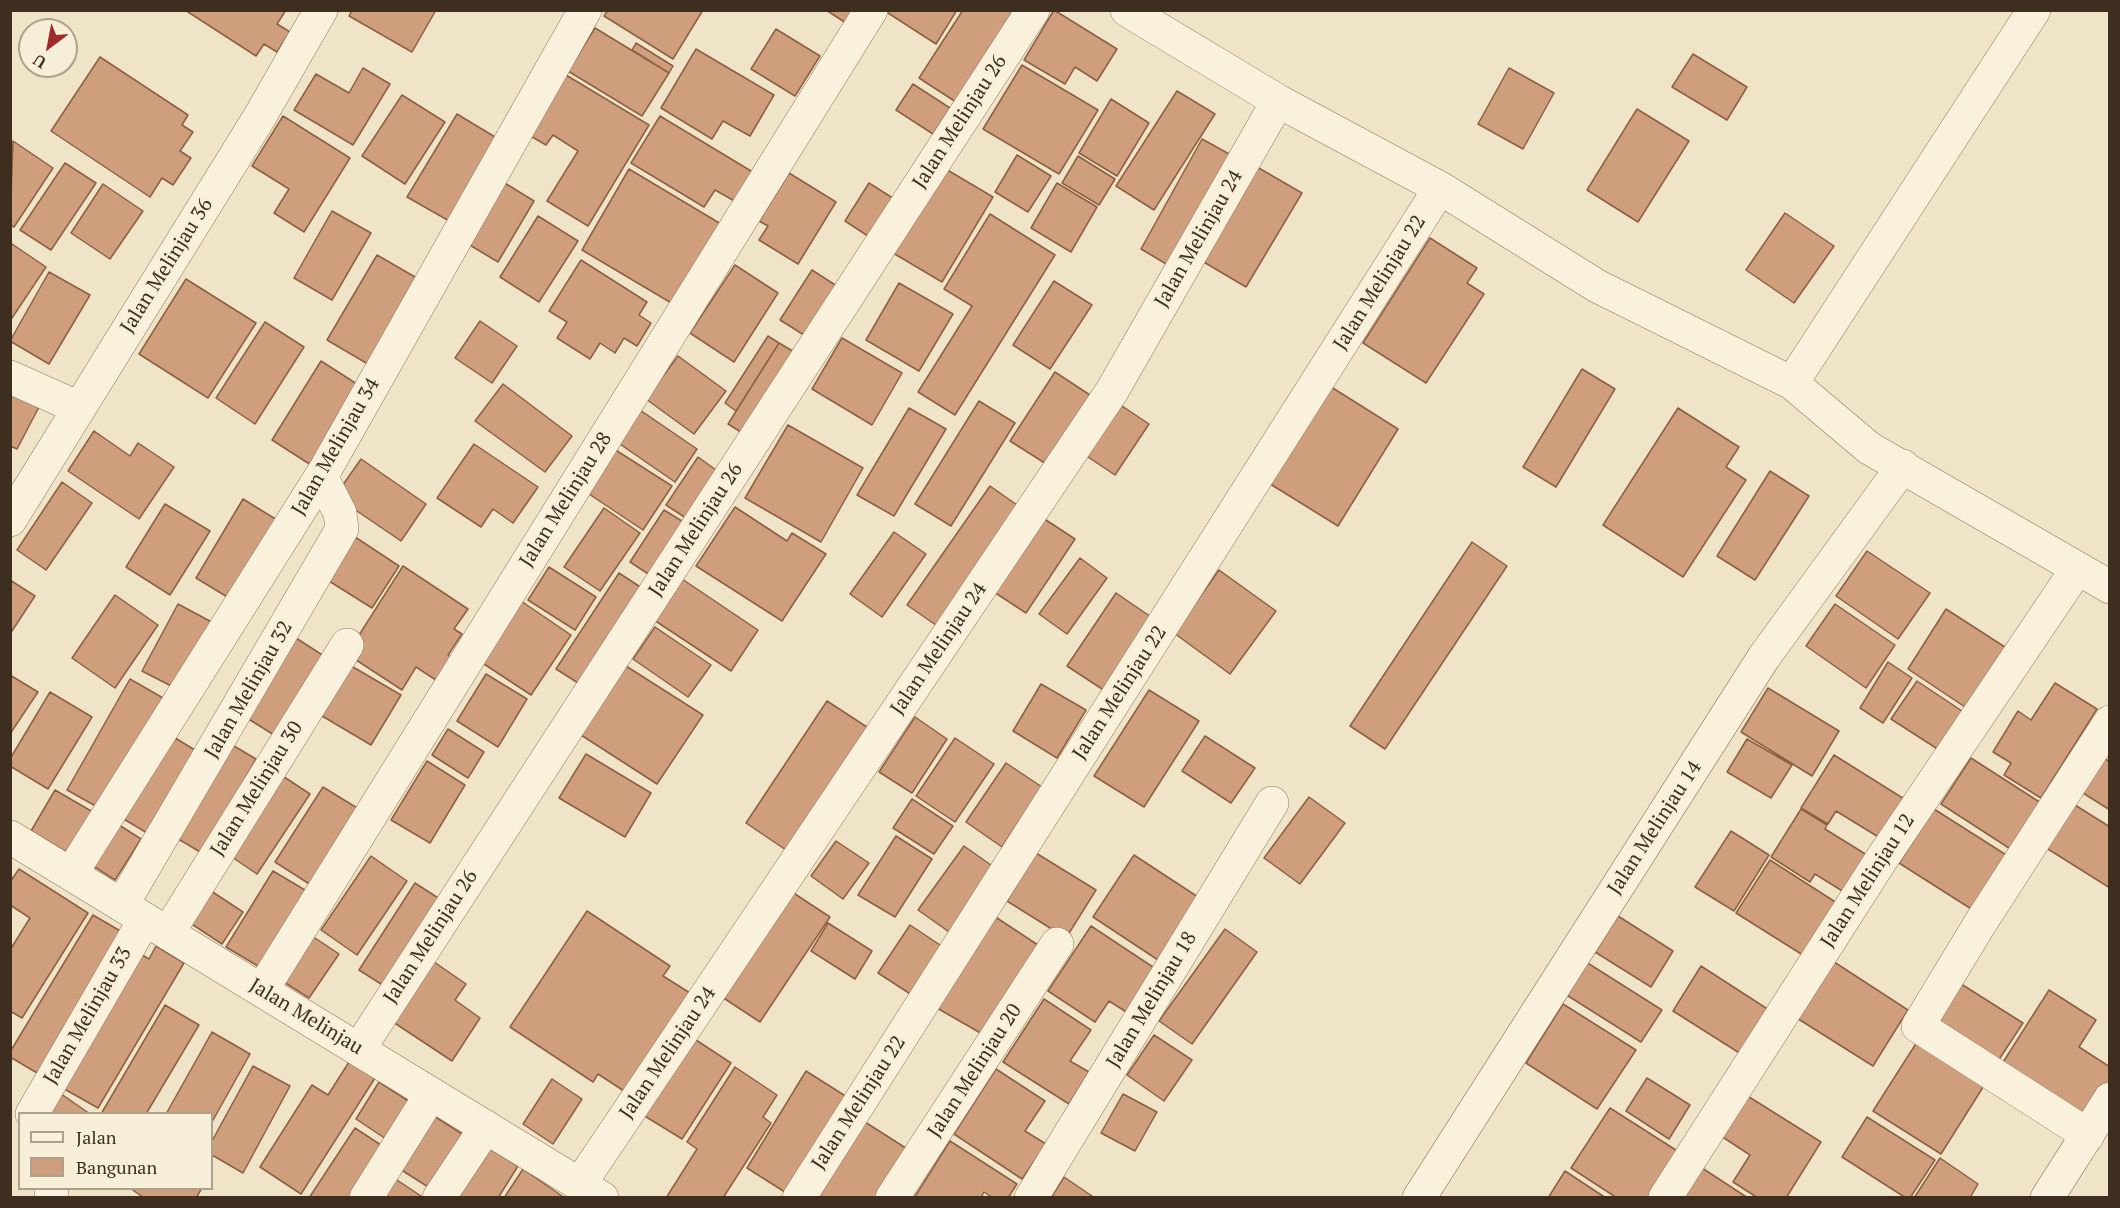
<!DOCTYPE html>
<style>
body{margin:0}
#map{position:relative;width:2120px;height:1208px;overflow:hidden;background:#f0e4c8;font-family:"PT Serif",serif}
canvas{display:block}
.frame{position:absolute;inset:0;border:12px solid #3d2e20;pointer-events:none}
.legend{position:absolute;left:18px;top:1112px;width:195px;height:78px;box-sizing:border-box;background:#f7eed8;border:2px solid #ada18e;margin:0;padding:8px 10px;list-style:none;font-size:18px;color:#3d2e20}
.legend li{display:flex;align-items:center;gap:12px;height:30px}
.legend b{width:30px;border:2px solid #ada18e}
.north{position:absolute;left:18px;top:18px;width:60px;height:60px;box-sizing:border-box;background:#f7eed8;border:2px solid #ada18e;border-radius:50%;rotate:212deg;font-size:16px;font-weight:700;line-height:24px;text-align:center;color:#3d2e20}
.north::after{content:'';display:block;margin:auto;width:21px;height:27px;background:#9e2a2b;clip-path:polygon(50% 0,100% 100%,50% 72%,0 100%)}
</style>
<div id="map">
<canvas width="2120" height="1208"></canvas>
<div class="frame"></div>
<ul class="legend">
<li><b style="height:8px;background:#faf1dc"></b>Jalan</li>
<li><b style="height:16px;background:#cf9f7d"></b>Bangunan</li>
</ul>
<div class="north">U</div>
</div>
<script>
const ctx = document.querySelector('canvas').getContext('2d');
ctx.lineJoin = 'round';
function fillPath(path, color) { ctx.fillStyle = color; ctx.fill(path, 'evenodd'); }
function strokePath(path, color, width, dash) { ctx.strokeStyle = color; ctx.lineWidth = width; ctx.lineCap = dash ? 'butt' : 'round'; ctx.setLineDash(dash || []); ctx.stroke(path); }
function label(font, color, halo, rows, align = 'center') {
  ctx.font = font + ' "PT Serif",serif'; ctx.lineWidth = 5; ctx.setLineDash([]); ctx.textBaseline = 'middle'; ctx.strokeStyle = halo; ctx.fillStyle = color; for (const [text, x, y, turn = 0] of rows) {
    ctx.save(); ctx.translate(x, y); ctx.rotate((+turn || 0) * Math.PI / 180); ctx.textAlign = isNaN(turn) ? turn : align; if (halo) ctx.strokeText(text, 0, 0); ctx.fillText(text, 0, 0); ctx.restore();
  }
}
const building = new Path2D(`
 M185 10H286L277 24 290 32 277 52 264 44 256 56Z
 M352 10H436L412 52 349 16Z
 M608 10H703L673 59 604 16Z
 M826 10H854L846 23Z
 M889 10H957L936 44 888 13Z
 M963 10H1015L956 102 919 78Z
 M1054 10 1117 49 1097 81 1075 67 1065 84 1024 60Z
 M595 28 669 73 642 116 568 71Z
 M776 29 820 56 795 96 751 69Z
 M636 43 673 66 669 73 632 50Z
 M696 49 774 95 750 136 723 121 712 139 661 108Z
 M1693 54 1747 87 1727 120 1672 87Z
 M100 57 188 115 182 125 193 132 180 151 191 158 173 185 162 178 150 197 51 131Z
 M1022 65 1098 110 1059 174 983 129Z
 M363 68 390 84 353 145 294 110 316 74 349 93Z
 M1509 68 1554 93 1523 149 1478 124Z
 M556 69 649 125 588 226 547 201 578 151 553 135 546 145 520 130Z
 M913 84 950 108 933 134 896 110Z
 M1177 91 1215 114 1154 210 1116 186Z
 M402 95 445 122 405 184 362 156Z
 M1111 99 1149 123 1117 176 1079 153Z
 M1637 109 1689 141 1638 222 1587 190Z
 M457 114 500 140 451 222 407 197Z
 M283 116 350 158 304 232 274 213 289 189 252 166Z
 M660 116 756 174 738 203 715 190 704 207 631 163Z
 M1202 139 1240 160 1178 271 1141 249Z
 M13 141 53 168 14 227 10 225Z
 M1017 155 1051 176 1028 212 995 192Z
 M1078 156 1115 179 1099 205 1062 183Z
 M65 163 96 183 51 250 20 230Z
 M939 165 993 197 942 282 888 250Z
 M1257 167 1302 193 1246 287 1202 261Z
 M629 169 721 224 673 304 582 250Z
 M789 173 836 202 798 264 759 240 768 226 759 221Z
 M495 177 534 201 498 262 458 238Z
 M869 183 899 202 874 240 845 221Z
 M1057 183 1097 207 1071 252 1031 228Z
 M103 184 143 211 110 259 71 233Z
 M332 211 371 233 332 300 294 278Z
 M1785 213 1834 246 1794 303 1746 270Z
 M990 214 1055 255 955 415 918 392 972 306 944 289Z
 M538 216 578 241 539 302 500 277Z
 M1430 238 1477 268 1467 283 1484 294 1426 383 1363 343Z
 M12 244 46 267 10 321V246Z
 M377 255 422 281 373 367 327 340Z
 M581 260 647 302 639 315 651 323 637 346 624 338 615 353 600 343 590 359 557 338 567 322 549 311Z
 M735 265 778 293 734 362 690 333Z
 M812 270 843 290 812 340 780 320Z
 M49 272 90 295 49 364 10 341Z
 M186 279 256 323 208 398 139 354Z
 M1054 281 1092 305 1050 369 1013 345Z
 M899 283 953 314 919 371 866 340Z
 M480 321 517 346 492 383 455 358Z
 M265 322 304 347 255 424 216 398Z
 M768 336 779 343 736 411 725 403Z
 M842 338 902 373 872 425 812 389Z
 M779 343 801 356 749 437 728 424Z
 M678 356 726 391 694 434 646 399Z
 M321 361 360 386 311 465 272 440Z
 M1582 369 1615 389 1556 487 1523 467Z
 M1055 372 1096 399 1051 467 1010 441Z
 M503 384 572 436 545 472 475 421Z
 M1328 385 1398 429 1338 526 1267 482Z
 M10 391 39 407 17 449 10 446Z
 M979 401 1015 423 951 526 915 504Z
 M1116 402 1149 424 1115 475 1082 453Z
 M637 408 697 449 675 482 614 440Z
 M909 408 946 429 894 516 857 495Z
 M1678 408 1739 447 1726 467 1746 480 1683 577 1603 525Z
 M788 425 863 468 821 542 745 498Z
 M94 431 130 456 138 443 174 467 139 519 68 471Z
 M474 444 538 487 513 523 493 509 481 527 437 498Z
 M614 449 672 486 643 530 586 492Z
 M698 457 723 475 692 522 666 505Z
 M361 459 426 504 401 541 335 496Z
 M1770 471 1809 496 1755 580 1717 556Z
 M62 482 92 503 46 570 17 550Z
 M990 486 1027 512 943 630 907 605Z
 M243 499 282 523 234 601 196 578Z
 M165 504 210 531 170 595 126 567Z
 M735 507 787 541 792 533 826 554 782 621 696 566Z
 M604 508 640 533 600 591 564 567Z
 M664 510 690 526 656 579 630 562Z
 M1043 518 1075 539 1026 613 994 592Z
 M894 532 926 554 882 617 850 594Z
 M349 533 399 566 372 608 321 576Z
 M1472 542 1507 566 1385 749 1350 726Z
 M1867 551 1930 593 1898 639 1836 596Z
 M1080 558 1107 578 1067 634 1039 614Z
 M403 566 468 609 454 629 462 634 448 655 459 663 445 686 416 667 402 690 347 654Z
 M549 567 596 597 575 630 528 600Z
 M1219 570 1276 611 1230 674 1174 633Z
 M619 573 648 592 586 688 556 669Z
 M682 579 758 630 731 671 654 620Z
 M10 580 35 596 10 634Z
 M1116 593 1154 619 1105 691 1067 666Z
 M115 595 158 625 115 688 72 658Z
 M521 601 571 635 531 695 481 662Z
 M178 604 221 627 177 689 142 671Z
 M1835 604 1895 645 1866 688 1806 646Z
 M1946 609 2008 649 1968 709 1908 669Z
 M655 627 711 665 688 697 633 659Z
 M293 636 330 660 279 738 242 715Z
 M341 660 401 695 371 745 312 710Z
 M1888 662 1912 678 1883 723 1860 708Z
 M626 666 703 715 657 784 581 735Z
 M486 674 527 699 498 747 457 721Z
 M10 675 38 692 10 734Z
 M130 679 163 698 101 809 67 790Z
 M1917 681 1965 713 1939 750 1891 719Z
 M2055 683 2097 709 2041 798 2004 775 2011 763 1993 752 2018 711 2031 720Z
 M1041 684 1086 710 1057 758 1013 731Z
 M1768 688 1839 731 1812 776 1741 732Z
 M1149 690 1199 721 1144 807 1094 776Z
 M50 692 92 717 48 789 10 766V759Z
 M827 701 870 729 789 852 746 823Z
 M915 717 947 739 912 793 879 772Z
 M448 729 484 752 468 778 432 755Z
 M172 736 203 755 154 837 122 818Z
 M1205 736 1255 768 1231 803 1182 771Z
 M955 738 994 764 955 822 916 796Z
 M222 739 256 759 202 853 168 833Z
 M1747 739 1792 765 1771 798 1727 772Z
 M586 754 651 793 625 837 559 798Z
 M2097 754 2110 762V810L2075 788Z
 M1834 755 1909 802 1885 841 1836 811 1828 824 1801 808Z
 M1971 758 2041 803 2012 850 1941 804Z
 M427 761 465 785 430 843 391 820Z
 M1006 763 1042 787 1002 847 966 822Z
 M272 769 310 794 257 874 220 849Z
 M323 787 362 811 314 887 275 862Z
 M55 790 98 815 73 856 31 831Z
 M1309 797 1345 823 1300 884 1264 858Z
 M912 799 953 826 934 854 893 828Z
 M2067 800 2110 827V888L2040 844Z
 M1801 809 1827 825 1825 829 1875 860 1852 897 1815 874 1810 882 1771 857Z
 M1934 809 2011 858 1976 912 1899 863Z
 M116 823 141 839 115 880 90 864Z
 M1731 831 1769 855 1734 911 1695 887Z
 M896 836 932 859 895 917 858 895Z
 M836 841 869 863 843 899 811 876Z
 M964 846 998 870 952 934 918 910Z
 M1036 853 1096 890 1066 938 1007 901Z
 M1134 855 1198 897 1158 960 1093 917Z
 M371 856 407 881 357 955 321 930Z
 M1770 860 1840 905 1806 957 1736 913Z
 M19 869 88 913 22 1018 10 1011V950L30 918 10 905V882Z
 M273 871 310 893 263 969 226 947Z
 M415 883 449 905 392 991 359 970Z
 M202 885 243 912 222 944 181 917Z
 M792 892 830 917 760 1022 722 997Z
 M587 911 670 966 663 976 690 993 624 1091 598 1074 593 1082 510 1027Z
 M93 915 129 936 44 1077 10 1057V1052Z
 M994 916 1044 949 984 1035 937 1008Z
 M1618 916 1673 951 1651 987 1595 952Z
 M828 923 872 951 855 979 811 951Z
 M910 925 946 949 915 997 878 973Z
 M1091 926 1156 969 1128 1013 1109 1001 1095 1022 1048 991Z
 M1225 929 1257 952 1192 1044 1159 1021Z
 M309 934 339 954 309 998 279 979Z
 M156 946 184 963 98 1108 59 1086 139 953 149 959Z
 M424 955 466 984 455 1000 480 1018 452 1061 384 1016Z
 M1828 958 1908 1010 1873 1066 1792 1015Z
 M1586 962 1662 1010 1641 1042 1565 994Z
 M1701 966 1769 1010 1741 1054 1673 1011Z
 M1958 982 2023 1023 1996 1064 1932 1023Z
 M2049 990 2096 1020 2079 1047 2110 1067V1082L2085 1121 2000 1067Z
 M1044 999 1091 1030 1070 1061 1089 1072 1069 1104 1003 1062Z
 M1563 1004 1636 1050 1597 1109 1526 1063Z
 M165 1005 199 1025 146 1114H101Z
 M212 1032 250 1054 212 1122V1114H166Z
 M1154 1035 1192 1060 1164 1101 1127 1075Z
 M693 1038 731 1063 682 1139 643 1115Z
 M1917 1042 1985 1084 1941 1154 1873 1111Z
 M349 1062 375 1078 301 1194 260 1167 312 1085 328 1095Z
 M253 1066 290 1086 243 1173 212 1155V1141Z
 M735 1067 777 1095 763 1117 771 1123 723 1198H666L697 1149 687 1142Z
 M996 1069 1045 1101 1025 1131 1046 1144 1022 1179 954 1134Z
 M806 1071 847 1097 788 1194 747 1168Z
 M1647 1078 1690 1105 1669 1139 1626 1111Z
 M552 1079 582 1099 553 1144 523 1124Z
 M379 1082 419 1108 395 1145 356 1119Z
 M57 1091 90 1114H42Z
 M1123 1094 1157 1112 1135 1151 1101 1133Z
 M1746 1095 1821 1142 1786 1198H1758L1733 1182 1750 1155 1721 1136Z
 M1610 1108 1679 1152 1650 1198H1617L1571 1168Z
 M429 1113 467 1137 433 1190 395 1166Z
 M1867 1117 1935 1160 1910 1198H1906L1842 1157Z
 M865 1122 912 1152 883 1198H817Z
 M355 1128 390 1151 359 1198H309Z
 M950 1141 1017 1184 1008 1198H993L984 1192 981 1198H914Z
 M481 1143 518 1166 498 1198H447Z
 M1940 1158 1978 1184 1970 1198H1914Z
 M1699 1166 1748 1198H1679Z
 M523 1169 562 1196 561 1198H504Z
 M1565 1171 1606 1198H1548Z
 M388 1174 424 1198H372Z
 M1064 1177 1095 1198H1051Z
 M130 1188H202L196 1198H144Z`);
const minor = new Path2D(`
 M1127 10 1278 101 1440 188 1597 286 1792 383 1869 448 2110 587
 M10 377 79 408
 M1792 383 2034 10
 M10 520 259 118 321 10
 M71 874 325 470 585 10
 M122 905 342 529 340 513 323 480 325 470
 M168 933 347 645
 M262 990 871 10
 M359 1049 1033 10
 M32 1114 145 919
 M2088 1135 1918 1026 1981 922 2110 722
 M580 1184 1112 391 1278 101
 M51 1198 52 1188
 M366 1198 431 1094
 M439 1198 486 1127
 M799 1198 1440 188
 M892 1198 1057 944
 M1031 1198 1272 803
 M1419 1198 1764 657 1903 466
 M1665 1198 1881 860 2077 569
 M2047 1198 2110 1099`);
const tertiary = new Path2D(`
 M10 837 602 1198`);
const streetNames = [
 ["Jalan Melinjau 26",960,122,-57],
 ["Jalan Melinjau 24",1199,239,-60],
 ["Jalan Melinjau 36",167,266,-58],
 ["Jalan Melinjau 22",1380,283,-58],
 ["Jalan Melinjau 34",336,447,-60],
 ["Jalan Melinjau 28",566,500,-58],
 ["Jalan Melinjau 26",696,530,-57],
 ["Jalan Melinjau 24",939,649,-56],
 ["Jalan Melinjau 32",249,690,-60],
 ["Jalan Melinjau 22",1120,693,-57],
 ["Jalan Melinjau 30",257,789,-58],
 ["Jalan Melinjau 14",1655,828,-57],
 ["Jalan Melinjau 12",1868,881,-57],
 ["Jalan Melinjau 26",431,937,-57],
 ["Jalan Melinjau 18",1152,1000,-59],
 ["Jalan Melinjau 33",88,1016,-60],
 ["Jalan Melinjau",306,1017,31],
 ["Jalan Melinjau 24",668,1053,-56],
 ["Jalan Melinjau 20",975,1071,-57],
 ["Jalan Melinjau 22",859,1103,-57]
];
fillPath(building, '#cf9f7d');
strokePath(building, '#8d5f41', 1.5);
strokePath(minor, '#8d765c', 34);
strokePath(tertiary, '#8d765c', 34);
strokePath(minor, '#faf1dc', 33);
strokePath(tertiary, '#faf1dc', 33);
label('20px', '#3d2e20', '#f7eed8', streetNames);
</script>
